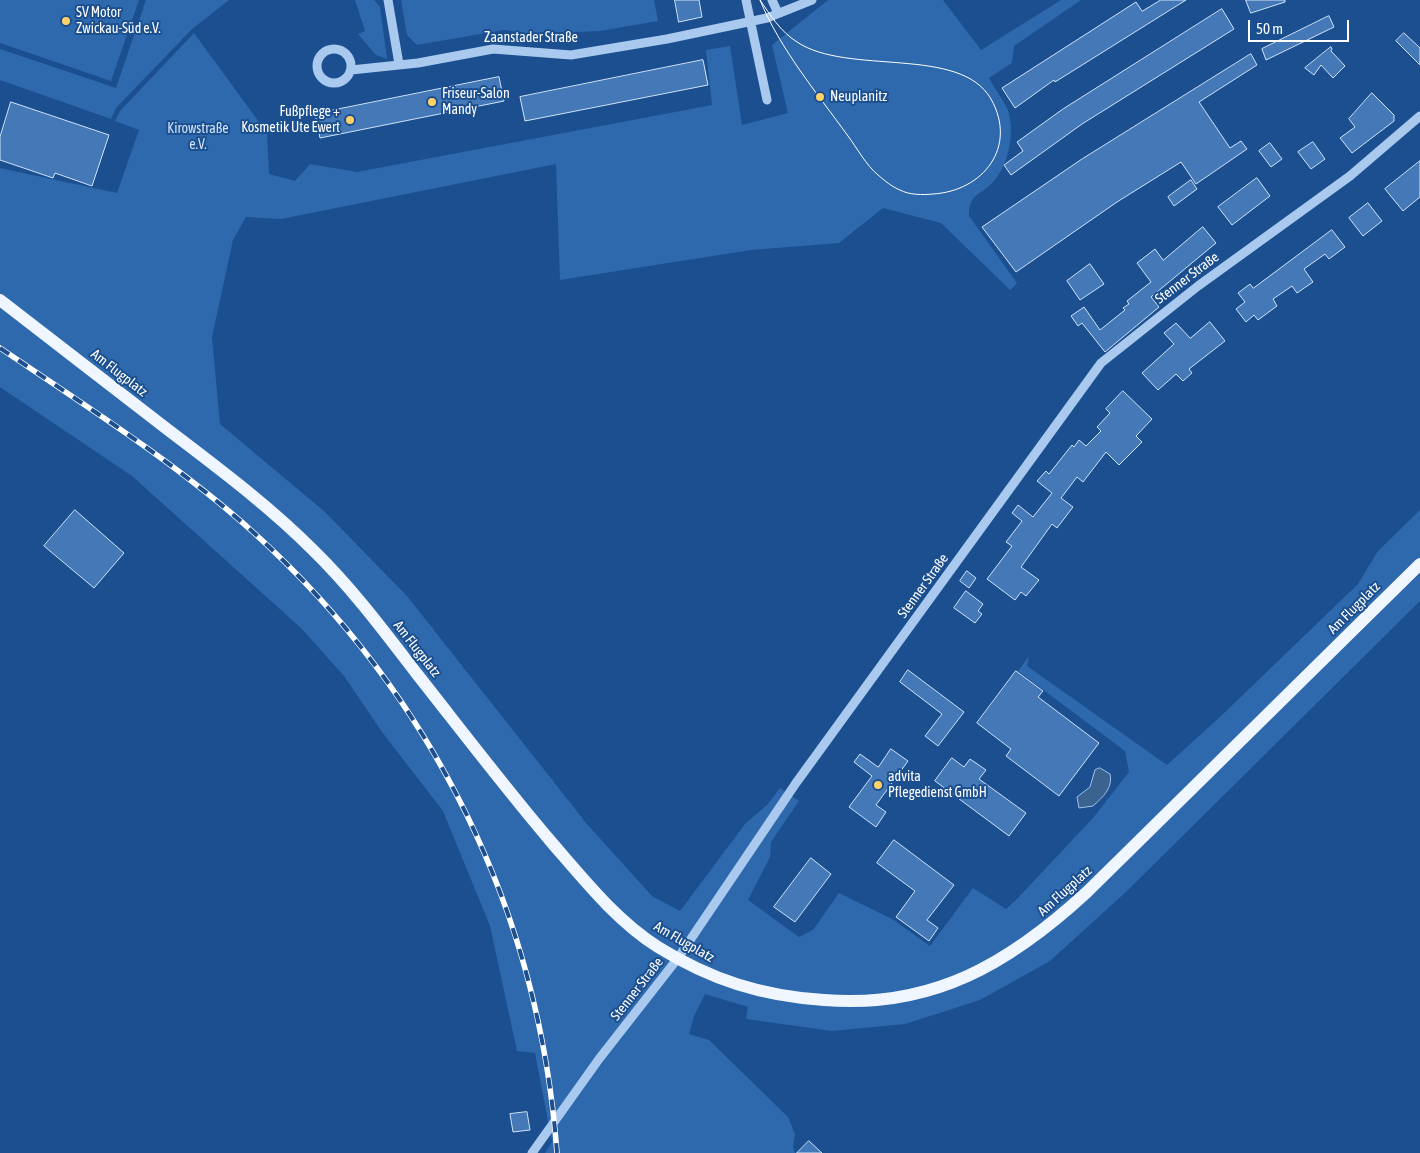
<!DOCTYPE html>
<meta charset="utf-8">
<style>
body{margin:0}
#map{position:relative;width:1420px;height:1153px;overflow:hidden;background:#1b4f8f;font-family:"Asap Condensed",sans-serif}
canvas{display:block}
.scale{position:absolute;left:1248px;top:20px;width:101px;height:22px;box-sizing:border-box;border:2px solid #fff;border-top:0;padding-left:6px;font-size:15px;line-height:18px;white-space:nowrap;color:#fff;-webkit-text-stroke:4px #1b4f8f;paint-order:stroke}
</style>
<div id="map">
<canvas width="1420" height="1153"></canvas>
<div class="scale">50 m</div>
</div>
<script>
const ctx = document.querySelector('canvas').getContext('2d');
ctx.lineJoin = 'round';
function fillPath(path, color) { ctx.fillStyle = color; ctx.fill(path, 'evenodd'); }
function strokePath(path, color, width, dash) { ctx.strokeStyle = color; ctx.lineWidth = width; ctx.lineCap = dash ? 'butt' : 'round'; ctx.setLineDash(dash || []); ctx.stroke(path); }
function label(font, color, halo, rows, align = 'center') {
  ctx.font = font + ' "Asap Condensed",sans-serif'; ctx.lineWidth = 4; ctx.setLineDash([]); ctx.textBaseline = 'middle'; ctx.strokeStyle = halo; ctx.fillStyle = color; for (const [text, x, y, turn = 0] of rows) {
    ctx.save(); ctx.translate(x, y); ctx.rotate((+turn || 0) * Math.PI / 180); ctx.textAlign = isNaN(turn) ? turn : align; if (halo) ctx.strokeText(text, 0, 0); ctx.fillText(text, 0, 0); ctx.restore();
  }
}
const green = new Path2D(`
 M0 0H139L111 81 0 43Z
 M146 0H229L191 30 116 108 111 119 0 80V49L116 88Z
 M355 0H374L380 7 387 59 376 55 358 34 365 31Z
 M401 0H654L658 21 600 31 532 34 504 30 417 45 407 35Z
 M828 0H943L981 50 1061 0H1081L1014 46 1012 63 989 78C994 88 1002 98 1007 108 1016 129 1009 164 994 181 981 196 969 192 969 216L1017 283 1010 290 941 223 883 208 839 243 751 250 560 280 556 164 281 219 246 217 233 240 212 337 220 424 325 512 407 596 587 824 652 896 680 911 745 824 767 805 780 788 799 801 771 842 770 857 748 900 799 937 813 930 839 893 892 919 930 946 973 888 1006 909 1015 901 1093 818 1129 772 1125 751 1018 671 1029 656 1027 666 1167 765 1221 716 1358 584 1378 551 1420 510V601L1127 891 1050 961 980 1000 905 1024 832 1031 746 1019 748 1007 705 994 694 1016 689 1034 709 1040 788 1117 795 1134 793 1147 795 1153H545L552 1142 535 1053 517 1051 490 926 443 811 382 732 344 676 301 628 132 476 0 387V168L117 193 139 130 115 121 120 111 194 33 267 133 269 174 295 181 310 164 357 172 712 105 706 50 730 46 742 125 788 113 772 45Z`);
const water = new Path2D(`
 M1100 768 1110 774C1113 788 1103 797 1093 806L1079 808 1077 797 1090 787 1095 770Z`);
const building = new Path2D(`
 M675 0H699L702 17 679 22Z
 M1161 0H1186L1055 82 1054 80 1015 108 1002 88 1136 2 1142 11Z
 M1246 0H1285V2L1251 13Z
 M1222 9 1234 29 1082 124 1011 175 1004 165 1023 151 1017 142 1063 109Z
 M1329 16 1334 27 1266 60 1262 49Z
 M1404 33 1420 48V65L1396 41Z
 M1331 47 1332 49 1331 51 1345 66 1333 78 1321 65 1314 75 1305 68Z
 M1251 54 1257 65 1199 102 1230 148 1241 141 1247 149 1196 184 1181 162 1117 202 1016 272 982 227 1082 159Z
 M703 60 708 85 525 121 520 97Z
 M499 77 504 101 320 138 315 114Z
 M1372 93 1394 115V121L1352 153 1340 138 1355 127 1349 119Z
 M11 102 109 135 92 186 55 173 53 178 0 160V137Z
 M1313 142 1325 159 1311 169 1298 152Z
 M1270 143 1282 159 1271 167 1259 151Z
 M1420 161V197L1403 211 1385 189Z
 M1257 178 1270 196 1232 225 1218 207Z
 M1191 180 1197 189 1174 206 1168 197Z
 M1368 203 1382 221 1363 236 1349 218Z
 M1203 227 1216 243 1151 297 1159 307 1105 352 1082 323 1078 326 1071 316 1084 307 1100 330 1125 310 1123 308 1129 304 1127 301 1151 282 1137 263 1155 249 1163 260Z
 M1332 230 1345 247 1329 259 1325 254 1304 269 1313 282 1297 293 1292 286 1273 299 1277 306 1258 320 1254 315 1246 322 1236 309 1245 302 1238 293 1250 284 1253 288Z
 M1090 264 1104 284 1080 300 1067 281Z
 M1210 322 1225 341 1189 369 1192 373 1183 381 1176 374 1158 390 1142 373 1174 344 1164 333 1176 323 1190 338Z
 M1123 391 1152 419 1136 436 1142 442 1119 465 1106 452 1083 482 1077 477 1061 498 1073 507 1057 528 1052 524 1021 567 1039 580 1026 596 1021 592 1015 600 987 579 1012 546 1006 542 1022 521 1012 513 1018 505 1033 517 1052 493 1037 481 1046 471 1049 474 1072 445 1074 447 1079 440 1086 446 1101 431 1097 427 1110 413 1106 409Z
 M75 510 124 553 94 588 44 546Z
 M967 571 976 578 969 588 960 581Z
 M966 591 983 604 978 611 982 614 975 623 954 608Z
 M908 670 964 712 938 746 925 736 942 714 900 682Z
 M1016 671 1043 691 1038 697 1099 743 1059 796 1006 756 1011 749 977 723Z
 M891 749 908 761 876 805 886 812 876 827 849 807 872 776 854 762 860 754 878 767Z
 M952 758 964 767 970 759 986 770 979 779 1026 813 1009 836 935 781Z
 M894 840 954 885 927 920 938 928 929 941 896 917 915 891 877 863Z
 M811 858 831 874 795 922 774 907Z
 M527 1112 530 1130 513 1132 510 1114Z
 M809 1141 822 1153H797Z`);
const minor = new Path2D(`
 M388 0 399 64
 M746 0 767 100
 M772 0 778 13
 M317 66a17 17 0 1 1 34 0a17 17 0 1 1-34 0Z
 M351 70 418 63 493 49 571 55 667 39 767 18 812 0
 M532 1153 599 1059 678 958 796 783 1101 363 1198 286 1350 176 1420 116`);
const major = new Path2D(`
 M0 300C56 343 111 386 167 429 218 468 268 505 313 550 352 588 384 631 417 674 462 731 506 789 553 844 585 881 617 921 658 947 711 980 762 996 824 1000 933 1009 1010 963 1087 892L1420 564`);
const tram = new Path2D(`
 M760 0C780 49 817 93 848 136 857 148 866 165 878 175 884 180 892 187 900 190 909 195 923 195 933 194 983 191 1018 147 991 99 960 45 848 76 797 42 780 31 771 16 760 0`);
const rail = new Path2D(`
 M0 348C86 406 176 463 253 532 433 695 539 911 557 1153`);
const markers = [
 [66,21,5,"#ffd166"],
 [820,97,5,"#ffd166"],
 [432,102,5,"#ffd166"],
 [350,120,5,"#ffd166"],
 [878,785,5,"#ffd166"]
];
const poiNames = [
 ["SV Motor",76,13],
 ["Zwickau-Süd e.V.",76,29],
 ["Friseur-Salon",442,94],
 ["Mandy",442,110],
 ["Neuplanitz",830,97],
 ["Fußpflege +",340,112,"right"],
 ["Kosmetik Ute Ewert",340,128,"right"],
 ["advita",888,777],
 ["Pflegedienst GmbH",888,793]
];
const streetNames = [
 ["Zaanstader Straße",531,38],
 ["Stenner Straße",1187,278,-37],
 ["Am Flugplatz",119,373,38],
 ["Stenner Straße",923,586,-54],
 ["Am Flugplatz",1354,608,-45],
 ["Am Flugplatz",417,649,52],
 ["Am Flugplatz",1065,891,-42],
 ["Am Flugplatz",684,942,30],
 ["Stenner Straße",637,989,-52]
];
const parkNames = [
 ["Kirowstraße",198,129],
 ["e.V.",198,145]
];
fillPath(green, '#2e69ad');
fillPath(water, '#3c6290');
strokePath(water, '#9cc4f0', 1);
fillPath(building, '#4478b7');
strokePath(building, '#cfe3fa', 1);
strokePath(minor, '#a9c9ee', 9);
strokePath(major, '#f0f6ff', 12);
strokePath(tram, '#fff', 1);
strokePath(rail, '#fff', 5.5);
strokePath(rail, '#1b4f8f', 4, [11]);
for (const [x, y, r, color] of markers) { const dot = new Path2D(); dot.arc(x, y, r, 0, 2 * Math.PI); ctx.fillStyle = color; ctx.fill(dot); strokePath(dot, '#1b4f8f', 2); }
label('14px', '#fff', '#1b4f8f', poiNames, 'left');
label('14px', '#fff', '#1b4f8f', streetNames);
label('14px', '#cfe3fa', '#1b4f8f', parkNames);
</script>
